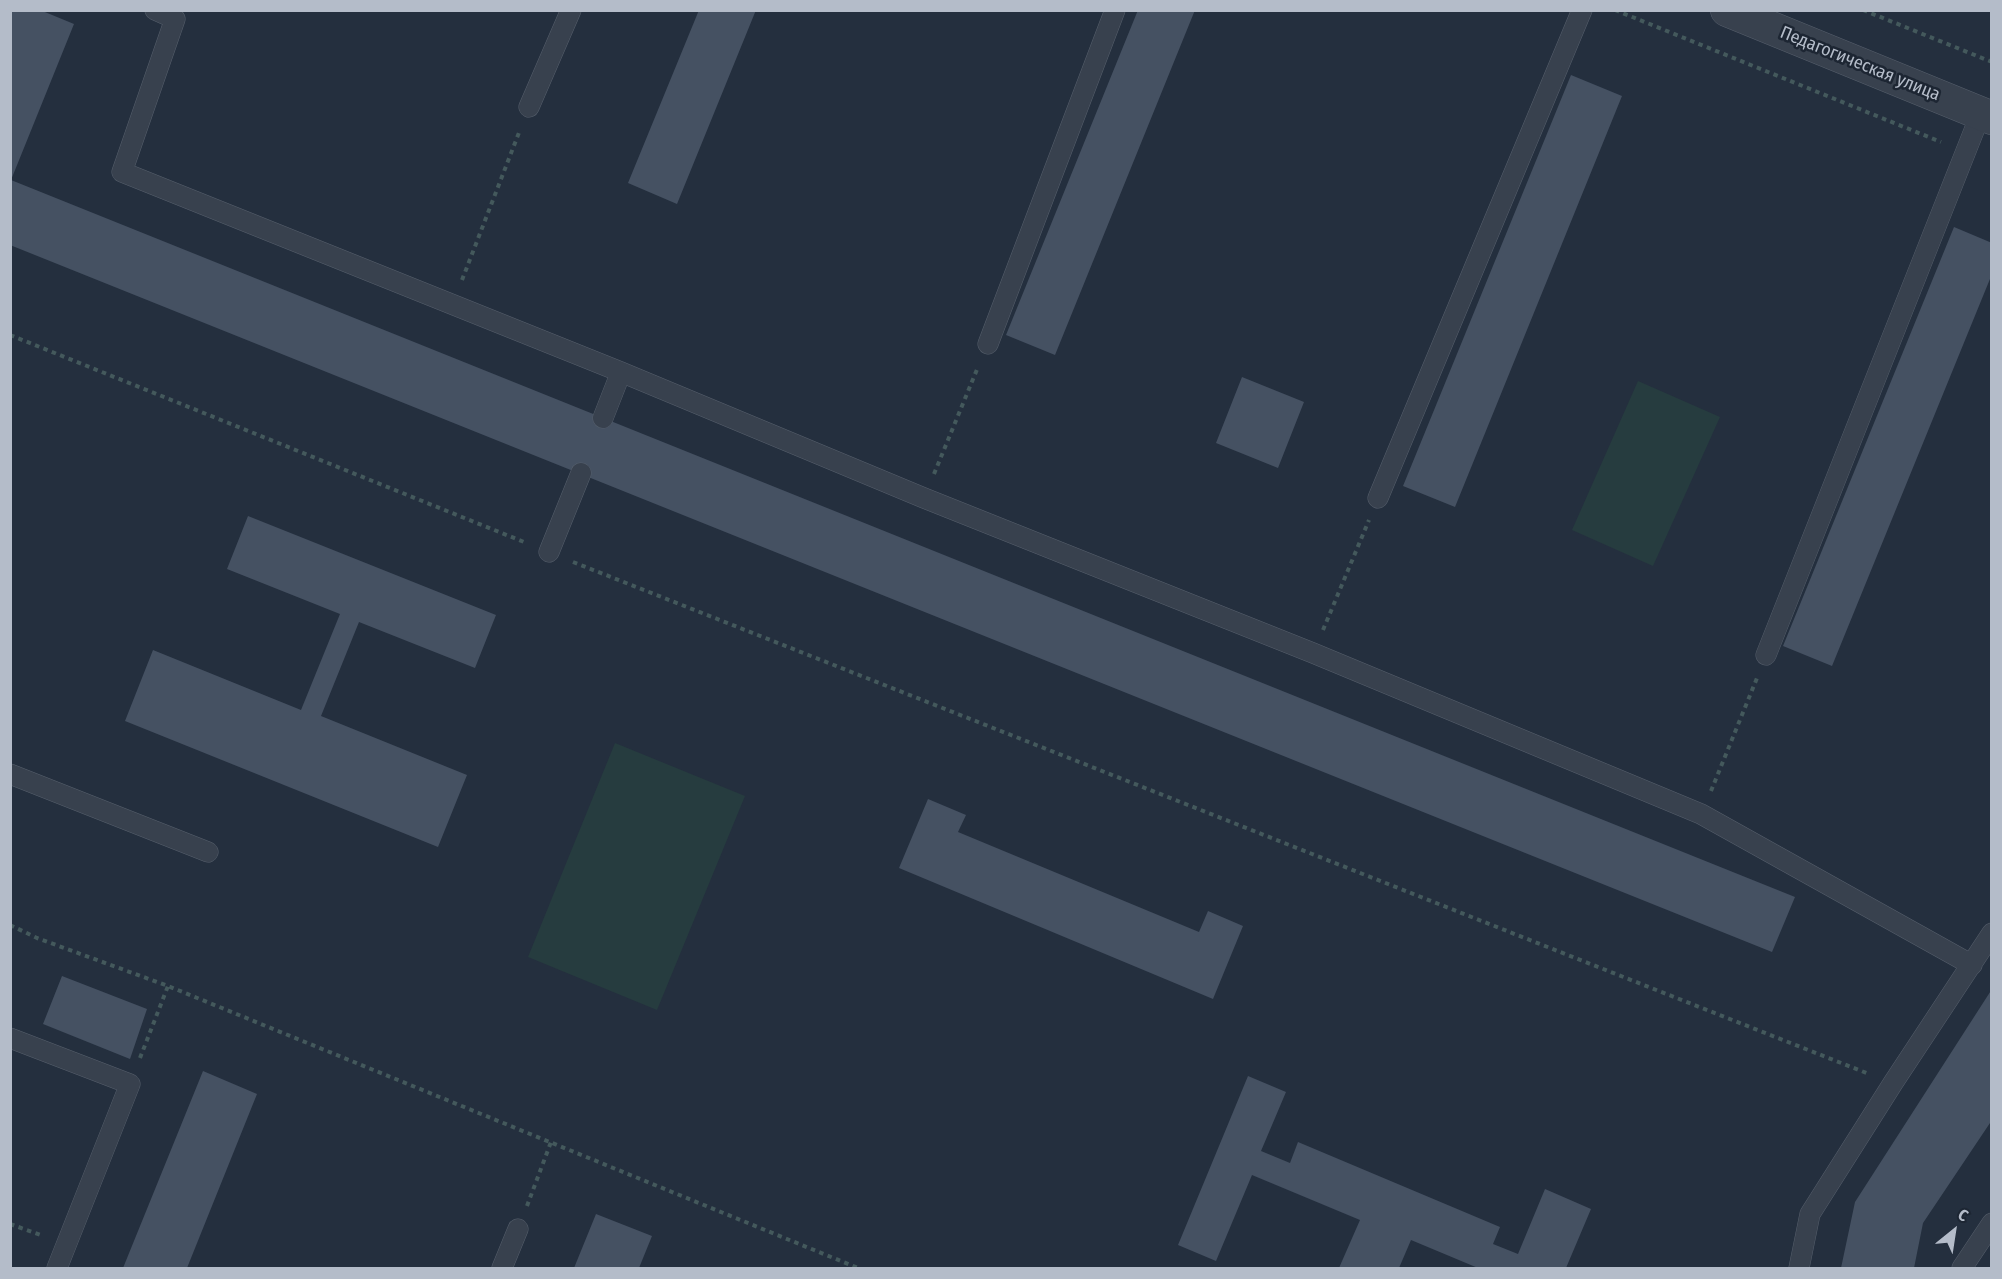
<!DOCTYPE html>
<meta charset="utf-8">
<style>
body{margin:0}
#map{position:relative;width:2002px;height:1279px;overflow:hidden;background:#242f3e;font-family:"Fira Sans Condensed",sans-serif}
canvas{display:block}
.frame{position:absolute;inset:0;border:12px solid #b4bcc9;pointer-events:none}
.north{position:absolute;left:1924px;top:1201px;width:60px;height:60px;-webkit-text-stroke:4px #1d2633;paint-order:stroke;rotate:30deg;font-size:16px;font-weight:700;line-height:24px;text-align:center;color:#b4bcc9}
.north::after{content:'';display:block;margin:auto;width:21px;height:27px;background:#b4bcc9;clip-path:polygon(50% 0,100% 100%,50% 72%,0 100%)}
</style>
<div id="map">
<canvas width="2002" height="1279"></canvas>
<div class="frame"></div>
<div class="north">С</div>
</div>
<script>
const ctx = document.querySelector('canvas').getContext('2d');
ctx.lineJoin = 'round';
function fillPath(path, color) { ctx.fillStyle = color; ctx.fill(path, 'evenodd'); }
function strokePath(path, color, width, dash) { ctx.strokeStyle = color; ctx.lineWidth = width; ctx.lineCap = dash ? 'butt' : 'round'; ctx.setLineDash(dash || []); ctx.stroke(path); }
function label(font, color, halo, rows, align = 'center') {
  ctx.font = font + ' "Fira Sans Condensed",sans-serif'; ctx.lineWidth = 5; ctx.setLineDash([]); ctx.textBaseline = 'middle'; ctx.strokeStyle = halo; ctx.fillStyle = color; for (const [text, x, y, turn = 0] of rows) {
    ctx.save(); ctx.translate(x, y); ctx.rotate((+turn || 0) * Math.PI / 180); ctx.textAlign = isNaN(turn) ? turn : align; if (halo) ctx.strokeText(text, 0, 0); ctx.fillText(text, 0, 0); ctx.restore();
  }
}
const green = new Path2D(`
 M1638 381 1720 417 1653 566 1572 530Z
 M615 743 745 796 657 1010 528 957Z`);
const building = new Path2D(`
 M10 10H40L74 24 11 180 1795 897 1772 952 10 245Z
 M699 10H756L677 204 628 183Z
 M1138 10H1195L1055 355 1006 335Z
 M1571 75 1622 96 1455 507 1403 486Z
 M1954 227 1992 243V274L1832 666 1783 646Z
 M1242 377 1304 402 1278 468 1216 443Z
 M248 516 496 615 475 668 359 622 321 716 467 775 438 847 125 721 153 650 301 710 340 614 227 569Z
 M928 799 966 815 958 832 1199 932 1208 911 1243 926 1213 999 899 868Z
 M62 976 147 1009 130 1059 43 1024Z
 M1992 989V1120L1923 1223 1914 1268H1841L1855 1202Z
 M203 1071 257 1094 187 1268H123Z
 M1248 1076 1286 1092 1261 1151 1290 1163 1298 1142 1500 1227 1493 1244 1518 1254 1545 1189 1591 1209 1566 1268H1478L1411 1240 1399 1268H1339L1360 1220 1252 1175 1216 1261 1178 1245Z
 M596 1214 652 1236 639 1268H574Z`);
const path = new Path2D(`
 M1615 10 1941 142
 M1863 10 1992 62
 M462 280 520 130
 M10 335 524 542
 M934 474 978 367
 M573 562 1869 1074
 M1323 630 1369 520
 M1711 791 1757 678
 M10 925 37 938 168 986 858 1268
 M140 1058 168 986
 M527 1206 551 1142
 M10 1224 41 1235`);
const lane = new Path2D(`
 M155 10 175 19 122 172 621 372 924 498 1313 653 1701 814 1972 965
 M529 107 571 10
 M988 344 1115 10
 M603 418 621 372
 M1378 498 1582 10
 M549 552 581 473
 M1766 655 1981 113
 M10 774 208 852
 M10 1038 130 1084 57 1268
 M502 1268 518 1229
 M1799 1268 1810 1214 1893 1083 1992 933
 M1962 1268 1992 1223`);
const street = new Path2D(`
 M1727 10 1992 118`);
const streetNames = [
 ["Педагогическая улица",1860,64,22]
];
fillPath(green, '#263c3f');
fillPath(building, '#455162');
strokePath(lane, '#565f6c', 21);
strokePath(street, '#565f6c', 34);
strokePath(path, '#44595c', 4, [4.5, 4.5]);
strokePath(lane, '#38414e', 20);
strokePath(street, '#38414e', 33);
label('18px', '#b4bcc9', '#1d2633', streetNames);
</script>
